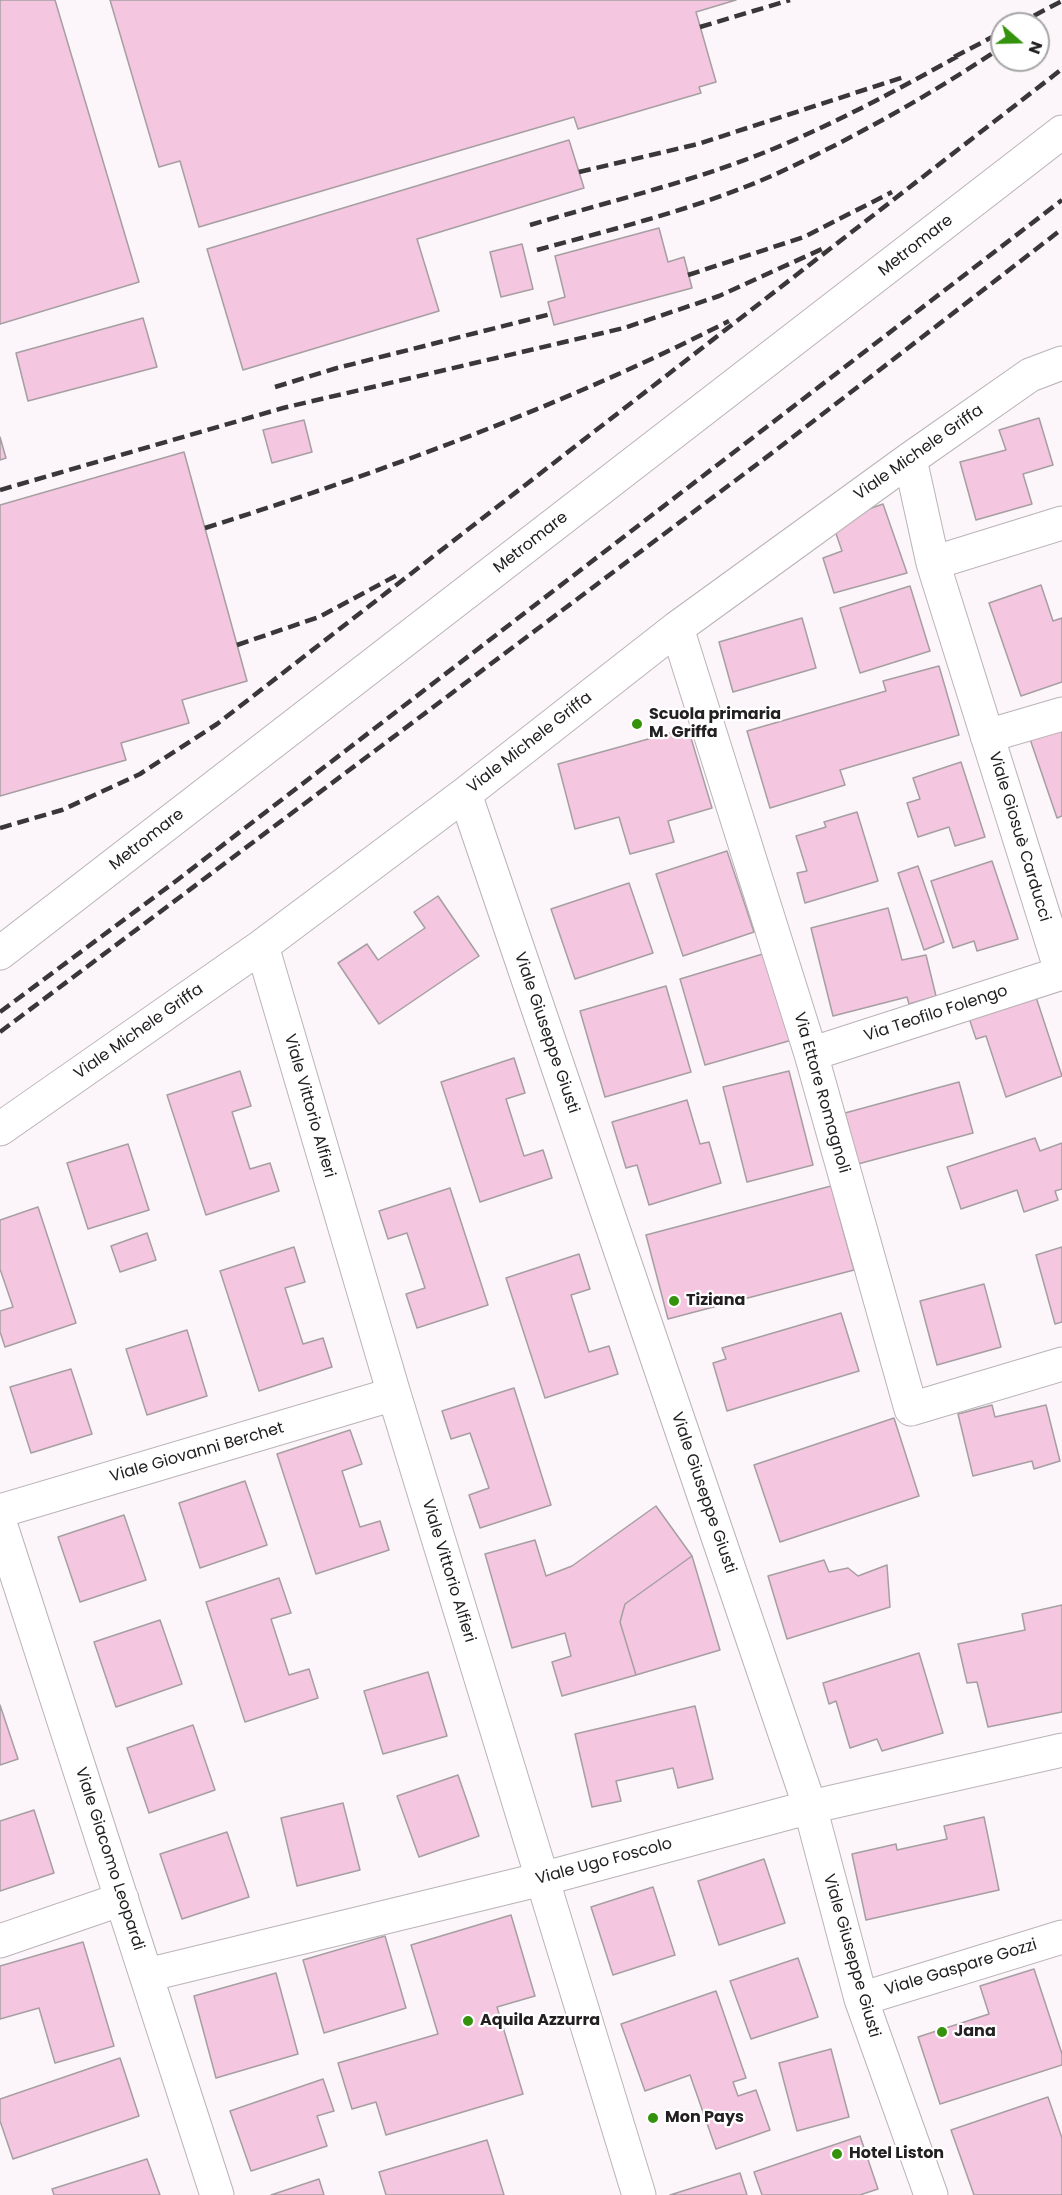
<!DOCTYPE html>
<meta charset="utf-8">
<style>
body{margin:0}
#map{position:relative;width:1062px;height:2195px;overflow:hidden;background:#fcf5f9;font-family:Poppins,sans-serif}
canvas{display:block}
.north{position:absolute;left:990px;top:12px;width:60px;height:60px;box-sizing:border-box;background:#fff;border:2px solid #a7a6a6;border-radius:50%;rotate:110deg;font-size:16px;font-weight:700;line-height:24px;text-align:center;color:#232021}
.north::after{content:'';display:block;margin:auto;width:21px;height:27px;background:#34920c;clip-path:polygon(50% 0,100% 100%,50% 72%,0 100%)}
</style>
<div id="map">
<canvas width="1062" height="2195"></canvas>
<div class="north">N</div>
</div>
<script>
const ctx = document.querySelector('canvas').getContext('2d');
ctx.lineJoin = 'round';
function fillPath(path, color) { ctx.fillStyle = color; ctx.fill(path, 'evenodd'); }
function strokePath(path, color, width, dash) { ctx.strokeStyle = color; ctx.lineWidth = width; ctx.lineCap = dash ? 'butt' : 'round'; ctx.setLineDash(dash || []); ctx.stroke(path); }
function label(font, color, halo, rows, align = 'center') {
  ctx.font = font + ' Poppins,sans-serif'; ctx.lineWidth = 4.5; ctx.setLineDash([]); ctx.textBaseline = 'middle'; ctx.strokeStyle = halo; ctx.fillStyle = color; for (const [text, x, y, turn = 0] of rows) {
    ctx.save(); ctx.translate(x, y); ctx.rotate((+turn || 0) * Math.PI / 180); ctx.textAlign = isNaN(turn) ? turn : align; if (halo) ctx.strokeText(text, 0, 0); ctx.fillText(text, 0, 0); ctx.restore();
  }
}
const building = new Path2D(`
 M0 0H55L139 282 0 324Z
 M110 0H736L696 12 716 82 699 87 701 93 578 129 574 117 199 227 180 161 159 167Z
 M569 140 584 188 417 239 439 311 243 370 207 249Z
 M659 228 668 262 684 257 692 288 554 325 548 302 565 297 555 256Z
 M522 244 533 289 501 297 490 252Z
 M143 318 157 367 28 401 16 353Z
 M1039 418 1053 465 1023 474 1032 504 976 520 960 462 1006 450 999 430Z
 M304 420 312 452 272 463 263 430Z
 M0 437 6 458 0 460Z
 M184 452 247 681 182 700 189 723 121 743 126 760 0 796V505Z
 M883 504 907 573 834 593 823 558 842 551 832 522Z
 M1041 585 1053 621 1062 618V682L1021 696 989 603Z
 M910 586 930 651 860 673 840 608Z
 M802 618 816 668 733 692 719 642Z
 M939 666 959 735 840 770 845 785 770 808 747 731 886 691 883 681Z
 M688 728 712 808 668 821 674 842 630 854 619 817 575 829 558 764Z
 M1062 728V816L1057 818 1030 739Z
 M961 762 985 837 955 846 949 827 918 837 907 803 920 799 913 778Z
 M857 812 878 881 805 903 797 873 807 871 796 836 826 827 824 822Z
 M727 851 754 932 683 956 656 874Z
 M992 861 1018 939 977 951 974 941 953 948 931 881Z
 M918 866 944 942 924 950 898 873Z
 M629 883 653 953 575 979 551 909Z
 M438 896 479 956 379 1024 338 963 367 944 378 960 425 928 414 912Z
 M888 908 902 960 926 955 936 996 909 1004 907 997 833 1016 811 928Z
 M766 953 792 1040 705 1065 680 979Z
 M666 986 691 1072 605 1097 580 1011Z
 M1034 991 1062 1076 1006 1097 986 1036 976 1039 967 1012Z
 M514 1058 525 1093 506 1099 524 1156 543 1150 552 1178 480 1202 441 1082Z
 M240 1071 251 1106 232 1112 250 1169 270 1163 279 1191 206 1215 167 1095Z
 M789 1071 813 1165 747 1182 723 1087Z
 M959 1082 973 1133 858 1164 845 1113Z
 M687 1100 700 1144 709 1142 721 1183 649 1205 637 1165 626 1168 612 1122Z
 M1035 1138 1040 1151 1062 1143V1189L1055 1191 1058 1200 1024 1212 1017 1190 961 1209 947 1167Z
 M128 1144 149 1210 88 1229 67 1163Z
 M831 1186 854 1270 668 1319 646 1235Z
 M450 1188 488 1305 417 1328 406 1294 425 1288 407 1233 388 1239 379 1211Z
 M38 1207 76 1323 5 1347 0 1332V1311L13 1307 0 1269V1220Z
 M147 1233 156 1260 120 1272 111 1246Z
 M294 1247 305 1282 285 1288 303 1344 323 1338 332 1367 259 1391 220 1271Z
 M1062 1247V1322L1055 1324 1036 1255Z
 M579 1254 590 1289 571 1295 589 1352 609 1346 618 1374 545 1398 506 1278Z
 M984 1284 1001 1347 937 1365 920 1301Z
 M841 1313 859 1371 727 1411 713 1363 726 1359 722 1348Z
 M187 1330 207 1396 147 1415 126 1349Z
 M71 1369 92 1434 31 1453 10 1387Z
 M514 1388 551 1505 480 1528 469 1495 489 1488 470 1433 451 1439 442 1411Z
 M992 1405 995 1417 1046 1405 1060 1461 1034 1469 1032 1461 973 1476 958 1414Z
 M894 1418 919 1496 780 1542 754 1465Z
 M350 1430 362 1464 342 1471 360 1527 380 1521 389 1550 316 1574 277 1454Z
 M245 1481 267 1545 200 1568 179 1503Z
 M656 1506 692 1556 625 1604 620 1622 636 1675 562 1696 552 1662 571 1656 565 1633 512 1648 485 1554 535 1540 546 1576 572 1566Z
 M124 1515 146 1580 80 1602 58 1537Z
 M692 1556 720 1650 636 1675 620 1622 625 1604Z
 M824 1560 829 1572 848 1568 858 1576 887 1565 890 1607 787 1639 768 1576Z
 M279 1578 291 1613 271 1619 289 1675 309 1669 318 1698 245 1722 206 1602Z
 M1062 1605V1712L988 1727 977 1682 967 1683 958 1644 1025 1630 1022 1614Z
 M160 1620 182 1684 116 1707 94 1642Z
 M919 1653 943 1733 882 1751 877 1739 850 1748 836 1701 829 1704 823 1683Z
 M428 1672 447 1736 383 1754 364 1691Z
 M0 1705 18 1759 0 1765Z
 M695 1706 713 1779 678 1788 673 1768 616 1781 621 1801 592 1807 575 1734Z
 M193 1725 215 1790 149 1813 127 1748Z
 M458 1775 479 1836 419 1857 397 1796Z
 M343 1803 360 1870 297 1886 281 1818Z
 M34 1810 54 1873 0 1891V1821Z
 M984 1817 999 1890 866 1920 852 1854 896 1844 897 1850 947 1839 944 1826Z
 M227 1832 249 1897 182 1919 160 1854Z
 M764 1859 785 1923 719 1945 698 1881Z
 M653 1887 675 1955 613 1975 591 1907Z
 M511 1915 535 1996 497 2007 523 2094 386 2135 376 2102 352 2109 338 2063 438 2034 411 1945Z
 M385 1936 406 2008 324 2033 303 1960Z
 M83 1942 114 2046 55 2063 39 2008 0 2019V1966Z
 M798 1958 818 2017 751 2039 730 1981Z
 M1034 1969 1062 2054V2065L940 2104 918 2037 989 2014 980 1986Z
 M276 1973 298 2054 216 2078 194 1996Z
 M716 1991 746 2078 733 2082 738 2096 756 2090 770 2130 716 2149 690 2075 645 2091 621 2024Z
 M831 2049 849 2117 797 2131 779 2063Z
 M120 2058 139 2116 13 2159 0 2121V2099Z
 M323 2079 334 2111 317 2116 327 2146 251 2171 230 2111Z
 M1048 2097 1062 2138V2195H974L951 2130Z
 M860 2136 878 2189 860 2195H762L754 2172Z
 M487 2140 504 2195H386L379 2172Z
 M147 2159 160 2195H54L52 2189Z
 M740 2173 747 2195H670Z
 M319 2179 324 2195H271Z`);
const minor = new Path2D(`
 M910 459 933 563 1062 974
 M933 563 1062 523
 M677 628 811 1054 911 1409 1062 1364
 M987 736 1062 714
 M465 794 810 1807 861 1999 931 2195
 M262 946 394 1394 639 2195
 M0 953 1062 132
 M811 1054 1062 973
 M0 1129 262 946 465 794 677 628 910 459 1030 375 1062 363
 M0 1511 394 1394
 M0 1523 217 2195
 M0 1941 122 1899
 M147 1975 542 1879 810 1807 1062 1750
 M861 1999 1062 1937`);
const rail = new Path2D(`
 M1018 24 1062 1
 M700 27 790 0
 M954 57 1002 32
 M579 172 698 144 907 76
 M530 225C611 201 695 181 773 149 838 122 899 89 960 55
 M537 250C617 228 700 208 776 174 854 138 930 95 1002 47
 M688 275 804 237 892 192
 M275 387 337 368 551 314
 M0 490 283 408 624 328 719 296 822 249
 M205 528C384 471 561 407 729 321
 M237 645 319 617 401 573
 M0 828 62 810 140 774 217 724 1062 69
 M0 1012 176 881 1062 200
 M0 1032 776 450 1062 229`);
const markers = [
 [637,724,6,"#34920c"],
 [674,1301,6,"#34920c"],
 [468,2021,6,"#34920c"],
 [942,2032,6,"#34920c"],
 [653,2118,6,"#34920c"],
 [837,2154,6,"#34920c"]
];
const streetNames = [
 ["Metromare",916,246,-38],
 ["Viale Michele Griffa",919,453,-35],
 ["Metromare",531,543,-38],
 ["Viale Michele Griffa",530,743,-38],
 ["Viale Giosuè Carducci",1019,837,73],
 ["Metromare",147,840,-38],
 ["Via Teofilo Folengo",936,1014,-18],
 ["Viale Michele Griffa",139,1032,-35],
 ["Viale Giuseppe Giusti",546,1033,71],
 ["Via Ettore Romagnoli",821,1093,74],
 ["Viale Vittorio Alfieri",309,1106,74],
 ["Viale Giovanni Berchet",197,1453,-16],
 ["Viale Giuseppe Giusti",703,1493,71],
 ["Viale Vittorio Alfieri",448,1571,73],
 ["Viale Giacomo Leopardi",109,1859,72],
 ["Viale Ugo Foscolo",604,1862,-15],
 ["Viale Giuseppe Giusti",851,1956,74],
 ["Viale Gaspare Gozzi",961,1968,-17]
];
const poiNames = [
 ["Scuola primaria",649,715],
 ["M. Griffa",649,733],
 ["Tiziana",686,1301],
 ["Aquila Azzurra",480,2021],
 ["Jana",954,2032],
 ["Mon Pays",665,2118],
 ["Hotel Liston",849,2154]
];
fillPath(building, '#f4c6e0');
strokePath(building, '#a69fa2', 1.5);
strokePath(minor, '#bab3b7', 35);
strokePath(minor, '#fff', 33);
strokePath(rail, '#3a3738', 4.5, [12, 6]);
for (const [x, y, r, color] of markers) { const dot = new Path2D(); dot.arc(x, y, r, 0, 2 * Math.PI); ctx.fillStyle = color; ctx.fill(dot); strokePath(dot, '#fff', 2); }
label('16px', '#232021', '#fff', streetNames);
label('bold 16px', '#232021', '#fff', poiNames, 'left');
</script>
